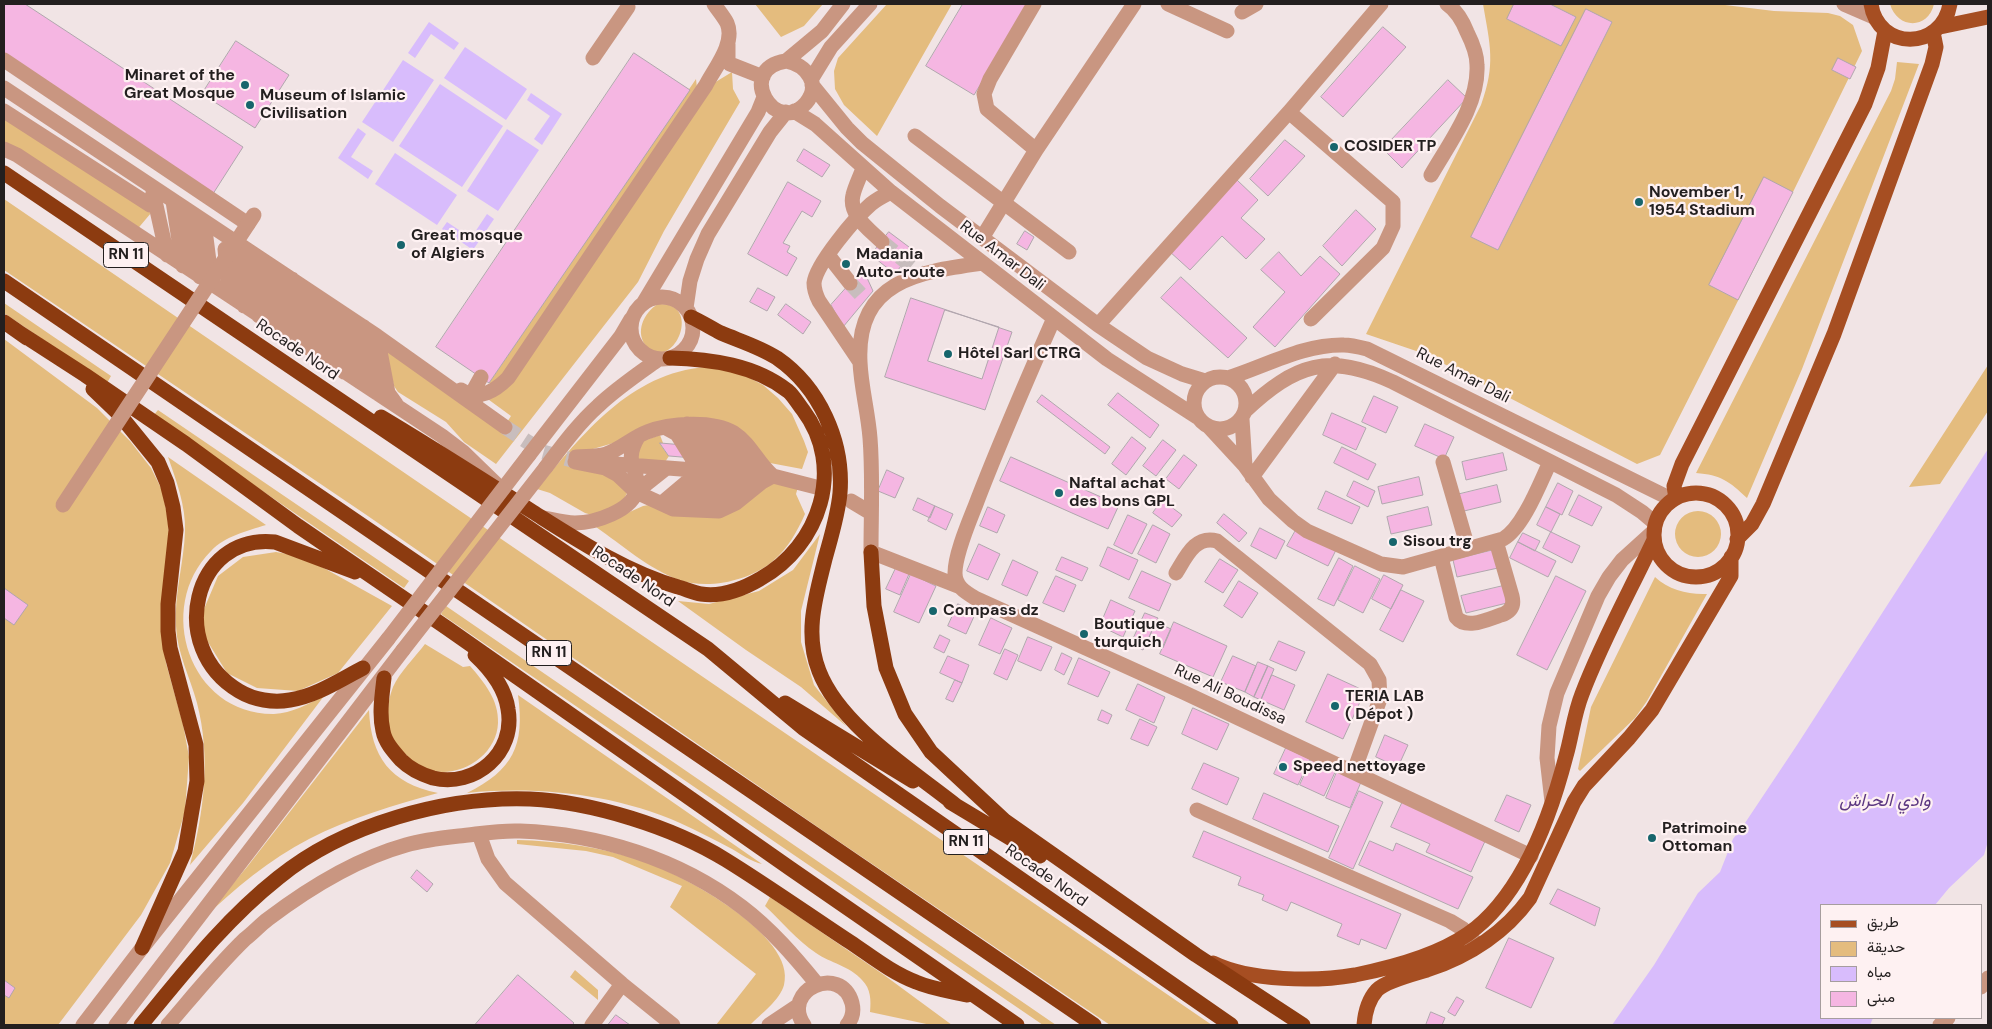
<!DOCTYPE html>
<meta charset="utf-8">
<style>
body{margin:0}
#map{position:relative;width:1992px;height:1029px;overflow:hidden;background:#f1e4e5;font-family:"DM Sans",Vazirmatn,sans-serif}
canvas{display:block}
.frame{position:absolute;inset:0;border:5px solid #231f1f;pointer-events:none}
.legend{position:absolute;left:1820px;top:904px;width:162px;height:115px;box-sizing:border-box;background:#fef1f2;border:1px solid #a69d9e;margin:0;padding:6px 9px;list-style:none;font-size:15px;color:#231f1f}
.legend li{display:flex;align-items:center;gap:10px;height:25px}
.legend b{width:25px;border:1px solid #a69d9e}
</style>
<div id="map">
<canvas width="1992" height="1029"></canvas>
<div class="frame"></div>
<ul class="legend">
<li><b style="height:6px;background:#a64e22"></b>طريق</li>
<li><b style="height:14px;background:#e4bc7e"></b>حديقة</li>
<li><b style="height:14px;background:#d8bcfc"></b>مياه</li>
<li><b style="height:14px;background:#f5b6e2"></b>مبنى</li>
</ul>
</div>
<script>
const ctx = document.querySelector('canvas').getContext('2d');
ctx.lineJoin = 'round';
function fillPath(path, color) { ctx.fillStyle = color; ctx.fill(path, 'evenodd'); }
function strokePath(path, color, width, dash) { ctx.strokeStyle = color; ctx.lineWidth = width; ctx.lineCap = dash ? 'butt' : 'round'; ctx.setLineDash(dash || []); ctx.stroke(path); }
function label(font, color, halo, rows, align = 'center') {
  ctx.font = font + ' "DM Sans",Vazirmatn,sans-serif'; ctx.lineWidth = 4.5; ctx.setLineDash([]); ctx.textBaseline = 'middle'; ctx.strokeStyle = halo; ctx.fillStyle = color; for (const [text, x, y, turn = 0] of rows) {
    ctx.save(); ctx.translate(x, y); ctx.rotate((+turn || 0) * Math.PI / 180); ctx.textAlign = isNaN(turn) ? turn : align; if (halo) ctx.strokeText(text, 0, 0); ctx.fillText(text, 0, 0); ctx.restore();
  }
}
const green = new Path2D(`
 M755 4H823L804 26 781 37Z
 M887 4H952L877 136 844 105 835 89 834 71 838 58Z
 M1483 4H1717L1774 11 1828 13 1840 16 1853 25 1862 51 1793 192 1660 455 1637 464 1425 354 1366 334 1481 105C1496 64 1490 45 1483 4Z
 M1890 4H1934C1928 30 1897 29 1890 4Z
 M1897 62 1919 64 1802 369 1747 498C1729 481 1721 475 1696 473L1891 91 1895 79Z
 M732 72 733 89 740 102 664 231 638 282 496 464 464 442 446 422 398 392 394 386 385 350 502 430 511 416 485 397 495 396 709 86Z
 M696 79 697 88 505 375 492 383H489Z
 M4 118 151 213 135 232 4 149Z
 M4 199 1212 1025H1110L825 832 365 514 4 270Z
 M4 303 111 376 107 383 4 313Z
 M658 304C704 301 674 373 647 347 634 333 644 312 658 304Z
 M4 339 97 408 130 441 151 468 162 490 167 514 170 543 162 630 166 663 183 724 189 757 185 811 170 863 141 915 58 1025H4Z
 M1988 365V411L1940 484 1909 487Z
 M706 367 742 374 763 385 778 398 792 414 804 441 808 452 802 469 770 463 727 423 617 442 586 451 606 474 628 491 622 503 592 515 585 513 550 493 537 489C583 434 630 373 706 367Z
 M158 410 409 581 404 588 153 416Z
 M660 435 663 443 660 444 669 456 665 462 635 461 640 442Z
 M168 457 266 525C247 531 225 536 211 551 154 608 190 715 274 714 292 713 308 704 324 696L243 803 190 865C204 812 211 757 197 703 190 677 177 653 176 626 174 594 184 563 185 531 186 506 176 480 168 457Z
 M772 483 798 487 796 494 805 514C797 532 788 548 773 561 749 581 708 590 679 580 649 569 622 545 596 527L643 506Z
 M1675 534a23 23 0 1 1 46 0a23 23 0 1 1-46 0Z
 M820 534 801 611V642L814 685 846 726 801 687 746 650 678 601 709 604 759 591 793 570Z
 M276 552 304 557 392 606 338 673 298 691 257 688 227 673 203 634 204 609 218 576 243 557Z
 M1655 577C1669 590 1689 595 1707 594L1647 701 1635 718 1580 771 1578 769 1591 707Z
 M446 606 1056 1025H1043L441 614Z
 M425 644 463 667 470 666C484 682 499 700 498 723 497 754 463 777 433 771 430 771 424 771 422 769 415 765 408 756 402 751 385 735 385 708 393 687 399 673 416 656 425 644Z
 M518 695 762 864C752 862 741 854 732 849 715 840 698 831 680 823 614 794 538 786 467 793 513 770 525 746 518 695Z
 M369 710C371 757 390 783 438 793 395 805 349 818 309 839 270 859 234 889 203 919L247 867Z
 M517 840C558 841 600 847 640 860 678 872 798 935 784 985 780 1000 761 1014 750 1025H716L756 974 670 907 682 886 613 857 586 851 517 844Z
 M770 897 884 975 952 1025H931L870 1012C871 1000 871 989 862 980 850 966 830 963 816 953 797 940 782 922 765 906Z
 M575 970 598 990V1000L570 977Z`);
const water = new Path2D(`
 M429 22 459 43 454 50 431 34 415 58 408 53Z
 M465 47 527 89 506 120 444 78Z
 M403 60 434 80 393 142 362 122Z
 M440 84 503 126 462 187 399 146Z
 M531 93 562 114 542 145 534 139 550 116 527 100Z
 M358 128 366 134 351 157 373 171 368 179 338 158Z
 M507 129 539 150 498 211 467 191Z
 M395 153 457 195 437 225 375 184Z
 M487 214 494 219 473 250 442 229 447 222 471 238Z
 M1988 449V841L1984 855 1949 888 1935 905H1821V1018H1873L1870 1025H1612L1654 965 1698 893 1720 872 1733 839 1745 823 1797 745Z`);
const building = new Path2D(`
 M4 4H25L243 147 209 200 4 65Z
 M963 4H1029L974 95 926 66Z
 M1514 4H1550L1576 17 1561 46 1507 19Z
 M1586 9 1612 22 1498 250 1471 237Z
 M1383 27 1406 47 1343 117 1321 97Z
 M236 41 289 75 255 128 202 94Z
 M634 53 690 90 489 383 436 347Z
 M1838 58 1856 67 1850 79 1832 70Z
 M1448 80 1467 98 1402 168 1383 149Z
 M1285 140 1305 156 1268 196 1250 179Z
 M804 149 830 165 822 177 797 161Z
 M1764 177 1793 192 1738 300 1709 285Z
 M1237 180 1258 200 1241 218 1265 239 1246 259 1222 236 1190 270 1169 251Z
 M788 182 821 201 812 217 802 211 783 243 790 246 787 252 797 258 787 276 748 254Z
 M1356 210 1376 229 1342 266 1323 246Z
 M1025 231 1034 237 1027 250 1017 244Z
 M889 232 913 250 895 274 871 255Z
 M1279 252 1301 276 1320 256 1340 274 1275 347 1253 327 1285 292 1261 270Z
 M863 269 873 291 843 327 831 305Z
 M1181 277 1247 338 1228 358 1161 298Z
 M758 288 775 297 767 311 750 302Z
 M911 298 1012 332 985 410 885 377Z
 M786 304 811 322 803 334 778 315Z
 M945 310 999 327 982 379 928 361Z
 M1118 393 1159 425 1150 438 1108 405Z
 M1042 395 1110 447 1105 454 1037 402Z
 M1374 396 1398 407 1386 433 1362 422Z
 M1332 413 1366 428 1356 450 1323 435Z
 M1425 424 1454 437 1444 459 1415 446Z
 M1132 437 1146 448 1126 475 1112 464Z
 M1163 440 1176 450 1156 476 1143 466Z
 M660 443 744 450 754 463 669 456Z
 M1342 447 1376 464 1368 480 1334 463Z
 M1503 453 1507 470 1466 480 1462 462Z
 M1184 455 1197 465 1179 489 1166 479Z
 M1011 457 1119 505 1108 529 1000 481Z
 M887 470 904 478 895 498 878 491Z
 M1419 477 1423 495 1382 504 1378 487Z
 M1354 481 1375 491 1368 507 1347 496Z
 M1558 483 1573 491 1562 515 1546 507Z
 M1497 485 1501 502 1460 512 1456 495Z
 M1326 491 1360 507 1352 524 1318 509Z
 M1579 495 1602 507 1592 526 1569 515Z
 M918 498 935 506 930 518 913 510Z
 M1162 500 1182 515 1172 527 1153 513Z
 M935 506 953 514 946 530 928 521Z
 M988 507 1005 515 997 533 980 526Z
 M1428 507 1432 525 1391 534 1387 517Z
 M1546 507 1560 514 1551 532 1537 525Z
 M1224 514 1247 533 1239 542 1217 523Z
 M1128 515 1147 524 1132 554 1114 545Z
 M1153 525 1170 534 1156 563 1138 554Z
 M1260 528 1285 541 1276 559 1251 546Z
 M1296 530 1336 550 1328 566 1287 546Z
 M1551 532 1580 546 1572 563 1543 548Z
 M1523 533 1540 541 1535 551 1518 542Z
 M1518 542 1556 561 1548 577 1510 558Z
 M979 544 1000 554 988 580 967 571Z
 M1108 547 1138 560 1129 580 1100 566Z
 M1494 550 1498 568 1457 577 1453 560Z
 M1062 557 1088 568 1082 581 1056 570Z
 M1339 558 1353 566 1334 606 1318 599Z
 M1220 559 1238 570 1223 593 1205 582Z
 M1013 560 1038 572 1027 596 1002 585Z
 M1355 566 1380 579 1363 613 1338 600Z
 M896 568 909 574 900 595 886 589Z
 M1142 571 1171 584 1159 611 1129 598Z
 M911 574 936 586 919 623 894 612Z
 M1384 575 1403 585 1391 609 1372 599Z
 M1056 576 1076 585 1064 612 1043 603Z
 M1556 576 1586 591 1547 670 1517 655Z
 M1239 581 1258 593 1242 618 1224 606Z
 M1503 586 1507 603 1466 613 1461 596Z
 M4 588 28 605 14 625 4 618Z
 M1401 590 1424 601 1403 642 1380 630Z
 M1111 600 1135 611 1123 637 1100 626Z
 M958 604 976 612 966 634 948 626Z
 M1145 613 1158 618 1143 650 1131 644Z
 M991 618 1012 628 1000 654 979 645Z
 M1156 622 1171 629 1163 648 1148 641Z
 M1174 622 1227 646 1213 677 1160 654Z
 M940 635 950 640 944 653 934 648Z
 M1028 637 1052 647 1041 671 1018 661Z
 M1279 641 1305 652 1296 671 1270 660Z
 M1005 649 1018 655 1007 680 994 674Z
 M1062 653 1072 658 1064 675 1055 670Z
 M948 656 969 665 962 683 940 673Z
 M1233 656 1256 666 1245 692 1221 682Z
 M1079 658 1110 672 1098 697 1068 684Z
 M1258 662 1268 666 1254 697 1245 692Z
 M1268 666 1274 669 1261 700 1254 697Z
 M1328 674 1365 691 1343 739 1306 722Z
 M1272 675 1295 685 1284 710 1261 700Z
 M955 680 962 683 953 702 946 699Z
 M1138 684 1165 697 1154 723 1126 710Z
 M1193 708 1229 724 1217 750 1182 734Z
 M1102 710 1112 715 1108 724 1098 720Z
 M1140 719 1157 727 1148 746 1131 739Z
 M1385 735 1408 745 1398 767 1376 757Z
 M1286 748 1310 759 1298 785 1274 774Z
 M1312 759 1336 770 1324 796 1300 785Z
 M1204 763 1239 778 1227 805 1192 789Z
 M1337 772 1361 782 1350 808 1326 798Z
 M1359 791 1383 802 1353 869 1329 858Z
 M1264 793 1339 826 1328 852 1253 819Z
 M1507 795 1531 805 1519 832 1495 821Z
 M1403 801 1486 839 1471 872 1426 852 1430 844 1391 827Z
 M1204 831 1401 914 1386 949 1361 939 1359 945 1337 936 1342 924 1291 902 1287 911 1262 900 1264 895 1238 885 1241 877 1193 857Z
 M1370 841 1393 851 1396 843 1473 877 1458 909 1359 865Z
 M417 870 433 884 427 892 411 878Z
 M1558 889 1600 908 1595 926 1550 904Z
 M1509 938 1554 958 1531 1008 1486 988Z
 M518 975 574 1023 572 1025H475Z
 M4 980 15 988 9 998 4 995Z
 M1457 997 1464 1001 1455 1016 1448 1012Z
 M1431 1012 1445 1018 1442 1025H1426Z
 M616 1015 630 1025H608Z`);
const minorTunnel = new Path2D(`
 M882 242 921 274
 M850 283 865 299
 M505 427 543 452 575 461`);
const minor = new Path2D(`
 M1034 4 990 79 984 94 987 109 1036 150
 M1168 4 1227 31
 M1844 4 1874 17
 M1242 12 1256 4
 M728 44V61L730 64 763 77
 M593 58 628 7
 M4 60 248 224
 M786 61C806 65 822 84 806 103 776 138 734 69 786 61Z
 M786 61 822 31 843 4
 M812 78 831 47 870 4
 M812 85 847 128 862 143 940 206 1098 325 1147 358 1182 374 1205 381
 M4 88 377 336 505 427
 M4 111 150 205
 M794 111 815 124 891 192 1107 359 1197 417
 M1289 112 1393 202V226L1383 248 1311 319
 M915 136 1069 252
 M4 149 17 155 442 436 463 452 497 485
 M863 168C860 177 855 186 853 195 848 215 870 230 882 242
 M1431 175C1450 142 1479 104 1477 65 1477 54 1472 42 1467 32 1463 22 1456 10 1447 4
 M153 192 167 255
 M173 201 183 266
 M189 212 200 277
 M204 222 212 285
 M982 238 1036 150 1134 4
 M239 244 244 306
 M225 249 229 295
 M252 253 259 316
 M828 255 850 283
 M268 264 274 326
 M280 272 287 335
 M292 279 300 343
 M307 290 316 353
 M631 328a31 31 0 1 1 62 0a31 31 0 1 1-62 0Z
 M320 298 330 362
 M644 302 758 112 764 97
 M335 308 344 372
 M686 308 690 281 697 259 708 234 770 132 786 112
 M350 318 360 382
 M1054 318C1027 380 1000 441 976 504 969 522 955 554 955 573 955 586 965 592 975 598L1185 693 1531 856
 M1098 325 1289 112 1381 4
 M364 327 374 389 377 393
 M377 336 388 393 396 404
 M860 362 819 301C816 295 814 290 814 283 816 264 856 217 871 204 877 199 885 195 891 192
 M1194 403a26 26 0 1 1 52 0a26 26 0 1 1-52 0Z
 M1228 378C1266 366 1304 344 1344 345 1351 345 1359 347 1367 349L1673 500
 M461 390C478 402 496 390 508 378L706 85C714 69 736 43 727 23 724 17 718 10 714 4
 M476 400 471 395 481 377
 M1245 411C1295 364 1329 352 1393 382L1616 495 1642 512 1655 523
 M1242 419 1245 466
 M1209 427 1245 466 1269 499 1293 521 1307 531 1381 564 1403 567 1503 539C1523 528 1540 483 1550 462
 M529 455 621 336 631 319
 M575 462 605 468 618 475 636 492 673 509 719 511 736 503 762 482 773 476C758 464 751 444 734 433 712 420 670 423 647 432 633 437 621 449 606 454 597 457 586 456 576 457
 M1443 462 1468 548
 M602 463 773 476 816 487
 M546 467C562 446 578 424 598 406 617 388 638 374 659 359
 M1252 477 1335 364
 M636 492 665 469
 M851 501 871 513
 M662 503 700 471 677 434 666 428
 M677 509 717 472 687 424
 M714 509 753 474 719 428
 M695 510 735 474 701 425
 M544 518C554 520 565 523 575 523 594 523 633 511 637 489 640 468 622 464 638 437
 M1441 557 1456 617C1467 631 1490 618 1504 614 1512 610 1514 604 1512 596L1496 541
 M1176 573C1186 557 1195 535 1217 541L1370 664 1379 680 1380 699 1354 771
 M958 586 871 552C871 514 873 475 870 438 868 412 861 387 860 362 856 280 919 272 983 263
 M1552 802 1547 758 1549 726 1557 693 1598 596 1609 577 1622 560 1654 531
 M1197 810 1450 921 1463 929 1476 943
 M479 834 488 859 505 883 622 984 673 1025
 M1981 987 1988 978
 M83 1025 142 948 388 639
 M116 1025 403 650
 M168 1025C193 996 217 966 245 939 253 933 260 925 268 919 309 888 356 859 406 845 423 840 441 838 459 836 479 834 500 830 520 831 599 834 679 859 742 907 771 929 794 956 817 984
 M592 1025 622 984
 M769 1025 799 1005
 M804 1025C780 990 841 963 852 1003 854 1011 852 1019 847 1025
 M1940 1025 1948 1018`);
const major = new Path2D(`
 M1871 4C1878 51 1942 51 1950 4
 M1940 27 1988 17
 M1654 535a42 42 0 1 1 84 0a42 42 0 1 1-84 0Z
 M1676 498 1674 486 1682 464 1865 104 1878 68 1885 31
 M1737 539 1752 524 1763 504 1834 334 1932 64 1936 47 1933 32
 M1213 963C1250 981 1315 982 1355 975 1390 968 1438 955 1468 934 1522 896 1550 818 1566 756 1572 735 1574 714 1582 694 1602 641 1630 591 1654 540
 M1364 1025C1365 1012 1368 1000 1377 990 1386 981 1414 974 1427 970 1469 956 1504 934 1530 898L1574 802 1584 786 1629 738 1652 710 1731 576V557`);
const highway = new Path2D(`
 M4 173 708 649 803 728 1231 1025
 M4 281 1094 1025
 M691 317C702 322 711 328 721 333 740 341 760 347 777 358 819 387 844 441 840 493 838 515 831 537 825 559 816 596 804 633 819 671 840 726 913 771 958 807
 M4 322 27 338
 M20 333 85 375 186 444 298 526 447 628 791 869 1017 1025
 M93 389 119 414 158 462 167 483 173 507 176 530 168 604V631L170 648 196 745 197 781 185 851 142 948
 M381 417C433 448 483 480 533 512 579 541 626 572 678 587 686 589 693 593 701 594 721 597 743 589 760 579 820 546 846 467 803 410 798 404 794 396 788 391 755 365 711 359 670 358
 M871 552 874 606 886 668 905 714 931 752 1005 821 1196 955 1303 1025
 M355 572 275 542C193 533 166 648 239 691 254 700 273 703 290 700 316 696 340 680 363 668
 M384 678C382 696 379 714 383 731 385 742 393 751 401 760 410 769 420 774 433 778 475 788 516 753 508 709 505 688 490 669 475 655
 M785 703 913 781
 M950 802 1040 856
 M141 1025C184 973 225 920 278 878 344 824 446 796 530 799 592 802 673 827 726 860 768 886 809 915 850 942 871 956 892 973 916 982 932 989 950 991 967 995`);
const minorBridge = new Path2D(`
 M63 505 254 215
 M388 639 529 455
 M403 650 546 467`);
const markers = [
 [245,85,5,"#17656c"],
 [250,105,5,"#17656c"],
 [1334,147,5,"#17656c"],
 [1639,202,5,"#17656c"],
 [401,245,5,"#17656c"],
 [846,264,5,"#17656c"],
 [948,354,5,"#17656c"],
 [1059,493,5,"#17656c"],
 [1393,542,5,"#17656c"],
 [933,611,5,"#17656c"],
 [1084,634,5,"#17656c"],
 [1335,706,5,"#17656c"],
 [1283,767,5,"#17656c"],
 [1652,838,5,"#17656c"]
];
const shields = [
 [126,255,45],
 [549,653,45],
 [966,842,45]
];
const shieldNames = [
 ["RN 11",126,255],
 ["RN 11",549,653],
 ["RN 11",966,842]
];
const poiNames = [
 ["Minaret of the",235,76,"right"],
 ["Great Mosque",235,94,"right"],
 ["Museum of Islamic",260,96],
 ["Civilisation",260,114],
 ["COSIDER TP",1344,147],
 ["November 1,",1649,193],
 ["1954 Stadium",1649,211],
 ["Great mosque",411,236],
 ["of Algiers",411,254],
 ["Madania",856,255],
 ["Auto-route",856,273],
 ["Hôtel Sarl CTRG",958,354],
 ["Naftal achat",1069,484],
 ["des bons GPL",1069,502],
 ["Sisou trg",1403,542],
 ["Compass dz",943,611],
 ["Boutique",1094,625],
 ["turquich",1094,643],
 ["TERIA LAB",1345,697],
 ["( Dépot )",1345,715],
 ["Speed nettoyage",1293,767],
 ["Patrimoine",1662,829],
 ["Ottoman",1662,847]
];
const streetNames = [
 ["Rue Amar Dali",1002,256,38],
 ["Rocade Nord",297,350,34],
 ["Rue Amar Dali",1463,376,27],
 ["Rocade Nord",633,577,34],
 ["Rue Ali Boudissa",1230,695,25],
 ["Rocade Nord",1046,876,35]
];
const waterNames = [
 ["وادي الحراش",1885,801]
];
fillPath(green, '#e4bc7e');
fillPath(water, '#d8bcfc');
fillPath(building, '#f5b6e2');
strokePath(building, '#b0a6ad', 1);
strokePath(minorTunnel, '#c8bdbd', 15, [15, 8]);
strokePath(minor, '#c99681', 15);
strokePath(major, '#a64e22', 15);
strokePath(highway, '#8c3b10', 15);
strokePath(minorBridge, '#c99681', 15);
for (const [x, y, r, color] of markers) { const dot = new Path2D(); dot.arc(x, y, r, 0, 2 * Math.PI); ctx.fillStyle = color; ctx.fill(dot); strokePath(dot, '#fef1f2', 2); }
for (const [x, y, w] of shields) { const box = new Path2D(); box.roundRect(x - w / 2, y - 12.5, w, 25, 4); ctx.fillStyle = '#fef1f2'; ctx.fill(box); strokePath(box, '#231f1f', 1); }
label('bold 15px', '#231f1f', null, shieldNames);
label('bold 16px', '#231f1f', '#fef1f2', poiNames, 'left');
label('16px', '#231f1f', '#fef1f2', streetNames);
label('italic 18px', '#5c3781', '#fef1f2', waterNames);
</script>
